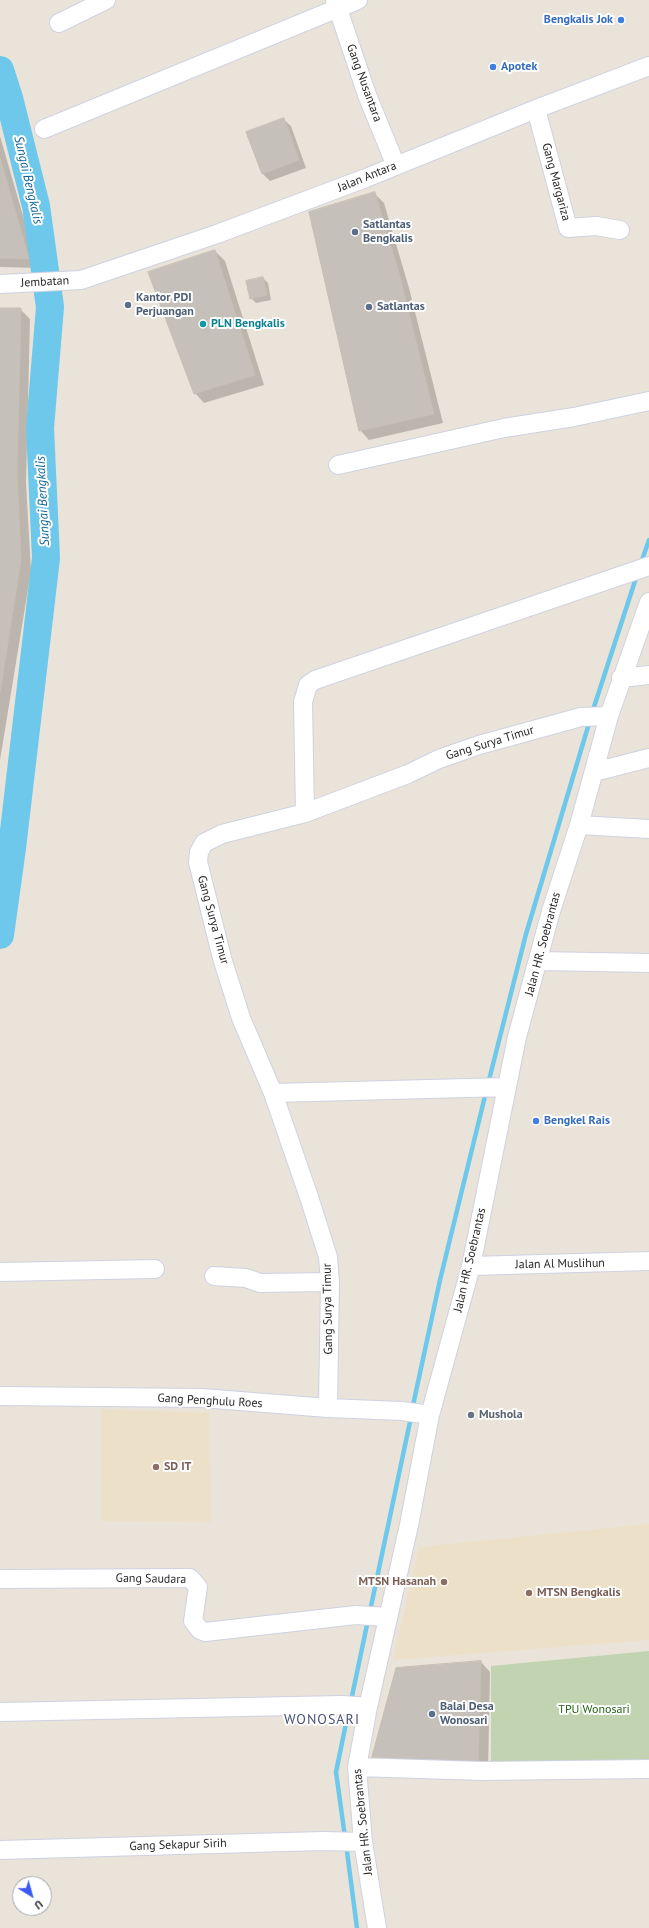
<!DOCTYPE html>
<style>
body{margin:0}
#map{position:relative;width:649px;height:1928px;overflow:hidden;background:#eae3d9;font-family:"PT Sans",sans-serif}
canvas{display:block}
.north{position:absolute;left:12px;top:1876px;width:40px;height:40px;box-sizing:border-box;background:#fff;border:1px solid #a9a9a9;border-radius:50%;rotate:143deg;font-size:11px;font-weight:700;line-height:16px;text-align:center;color:#272727}
.north::after{content:'';display:block;margin:auto;width:14px;height:18px;background:#3a5af6;clip-path:polygon(50% 0,100% 100%,50% 72%,0 100%)}
</style>
<div id="map">
<canvas width="649" height="1928"></canvas>
<div class="north">U</div>
</div>
<script>
const ctx = document.querySelector('canvas').getContext('2d');
ctx.lineJoin = 'round';
function fillPath(path, color) { ctx.fillStyle = color; ctx.fill(path, 'evenodd'); }
function strokePath(path, color, width, dash) { ctx.strokeStyle = color; ctx.lineWidth = width; ctx.lineCap = dash ? 'butt' : 'round'; ctx.setLineDash(dash || []); ctx.stroke(path); }
function label(font, color, halo, rows, align = 'center') {
  ctx.font = font + ' "PT Sans",sans-serif'; ctx.lineWidth = 4; ctx.setLineDash([]); ctx.textBaseline = 'middle'; ctx.strokeStyle = halo; ctx.fillStyle = color; for (const [text, x, y, turn = 0] of rows) {
    ctx.save(); ctx.translate(x, y); ctx.rotate((+turn || 0) * Math.PI / 180); ctx.textAlign = isNaN(turn) ? turn : align; if (halo) ctx.strokeText(text, 0, 0); ctx.fillText(text, 0, 0); ctx.restore();
  }
}
const education = new Path2D(`
 M101 1409 209 1413 211 1522 102 1521Z
 M649 1524V1640L393 1660 419 1547Z`);
const cemetery = new Path2D(`
 M649 1651V1763L491 1766V1666Z`);
const shadow = new Path2D(`
 M283 119 291 126 306 168 270 181 263 174 248 132Z
 M0 136 38 268 0 267Z
 M374 193 384 203 409 288 443 423 369 440 360 430Z
 M215 251 225 261 264 385 204 403 195 393Z
 M263 278 268 283 271 300 256 303 251 298Z
 M0 309H20L30 319 26 483 31 571 0 760Z
 M481 1662 490 1672 488 1772 382 1769Z`);
const stream = new Path2D(`
 M641 563 649 540
 M592 713 637 575
 M488 1084 526 934 590 720
 M412 1410 440 1280 486 1092
 M370 1611 411 1417
 M351 1701 368 1620
 M345 1837 336 1772 349 1709
 M346 1844 357 1928`);
const river = new Path2D(`
 M0 70 9 98 36 206 50 307 40 428 46 558 12 848 0 935`);
const building = new Path2D(`
 M284 118 299 160 262 174 246 132Z
 M0 158 29 259 0 258Z
 M375 192 400 277 434 414 359 431 309 212Z
 M215 250 255 375 194 394 148 272Z
 M263 277 267 295 250 299 246 281Z
 M0 308H21L17 473 21 560 0 692Z
 M481 1661 478 1763 371 1760 396 1668Z`);
const minor = new Path2D(`
 M335 0 367 95 396 166
 M59 23 106 0
 M536 109 568 228 596 226 620 230
 M44 129 358 0
 M0 284 81 280 217 234 366 178 536 109 649 66
 M338 465 504 428 574 417 649 401
 M621 678 649 675
 M594 772 649 758
 M305 813 303 702 308 685 315 680 649 566
 M579 825 649 829
 M538 961 649 963
 M273 1093 507 1087
 M471 1266 649 1261
 M0 1272 155 1269
 M214 1276 246 1278 260 1283 330 1282
 M0 1396 202 1398 328 1408 402 1411 430 1415
 M328 1408 330 1282 328 1257 309 1197 273 1093 241 1018 222 958 198 862 199 852 204 843 222 834 305 813 408 774 439 759 479 745 581 717 609 716
 M0 1579 190 1578 198 1587 193 1621 200 1630 205 1632 356 1615 387 1617
 M0 1712 342 1705 368 1707
 M357 1767 482 1771 649 1769
 M0 1850 323 1841 363 1842
 M377 1928 363 1842 357 1767 368 1707 409 1525 430 1415 471 1266 517 1037 551 911 579 825 609 716 649 602`);
const markers = [
 [621,20,4,"#3f7fe0"],
 [493,67,4,"#3f7fe0"],
 [355,232,4,"#5c6f8a"],
 [128,305,4,"#5c6f8a"],
 [369,307,4,"#5c6f8a"],
 [203,324,4,"#0f9aa8"],
 [536,1121,4,"#3f7fe0"],
 [471,1415,4,"#6b7280"],
 [156,1467,4,"#8d6e63"],
 [444,1582,4,"#8d6e63"],
 [529,1593,4,"#8d6e63"],
 [432,1714,4,"#5c6f8a"]
];
const shopNames = [
 ["Bengkalis Jok",613,20,"right"],
 ["Apotek",501,67],
 ["Bengkel Rais",544,1121]
];
const streetNames = [
 ["Gang Nusantara",364,83,70],
 ["Jalan Antara",367,177,-22],
 ["Gang Margariza",556,182,75],
 ["Jembatan",45,282,-3],
 ["Gang Surya Timur",490,743,-17],
 ["Gang Surya Timur",213,920,75],
 ["Jalan HR. Soebrantas",543,944,-75],
 ["Jalan HR. Soebrantas",470,1260,-77],
 ["Jalan Al Muslihun",560,1264,-1],
 ["Gang Surya Timur",328,1309,-91],
 ["Gang Penghulu Roes",210,1401,3],
 ["Gang Saudara",151,1579,1],
 ["Jalan HR. Soebrantas",363,1822,-96],
 ["Gang Sekapur Sirih",178,1845,-2]
];
const serviceNames = [
 ["Satlantas",363,225],
 ["Bengkalis",363,239],
 ["Kantor PDI",136,298],
 ["Perjuangan",136,312],
 ["Satlantas",377,307],
 ["Balai Desa",440,1707],
 ["Wonosari",440,1721]
];
const cultureNames = [
 ["PLN Bengkalis",211,324]
];
const worshipNames = [
 ["Mushola",479,1415]
];
const educationNames = [
 ["SD IT",164,1467],
 ["MTSN Hasanah",436,1582,"right"],
 ["MTSN Bengkalis",537,1593]
];
const parkNames = [
 ["TPU Wonosari",594,1710]
];
const waterNames = [
 ["Sungai Bengkalis",28,180,77],
 ["Sungai Bengkalis",43,501,-93]
];
const quarterNames = [
 ["WONOSARI",322,1720]
];
fillPath(education, '#ece1c8');
fillPath(cemetery, '#c1d3b0');
fillPath(shadow, '#0003');
strokePath(stream, '#6dc8eb', 4.5);
strokePath(river, '#6dc8eb', 28);
fillPath(building, '#c5c0b9');
strokePath(building, '#c5bfb3', 1);
strokePath(minor, '#ced2e1', 20);
strokePath(minor, '#fff', 18);
for (const [x, y, r, color] of markers) { const dot = new Path2D(); dot.arc(x, y, r, 0, 2 * Math.PI); ctx.fillStyle = color; ctx.fill(dot); strokePath(dot, '#fff', 1.5); }
label('bold 12px', '#366cbe', '#fff', shopNames, 'left');
label('12px', '#272727', '#fff', streetNames);
label('bold 12px', '#4e5e75', '#fff', serviceNames, 'left');
label('bold 12px', '#0d838f', '#fff', cultureNames, 'left');
label('bold 12px', '#5b616d', '#fff', worshipNames, 'left');
label('bold 12px', '#785e54', '#fff', educationNames, 'left');
label('12px', '#28621a', '#fff', parkNames);
label('italic 13px', '#106493', '#fff', waterNames);
ctx.letterSpacing = '1px';
label('14px', '#495177', '#fff', quarterNames);
ctx.letterSpacing = '0px';
</script>
